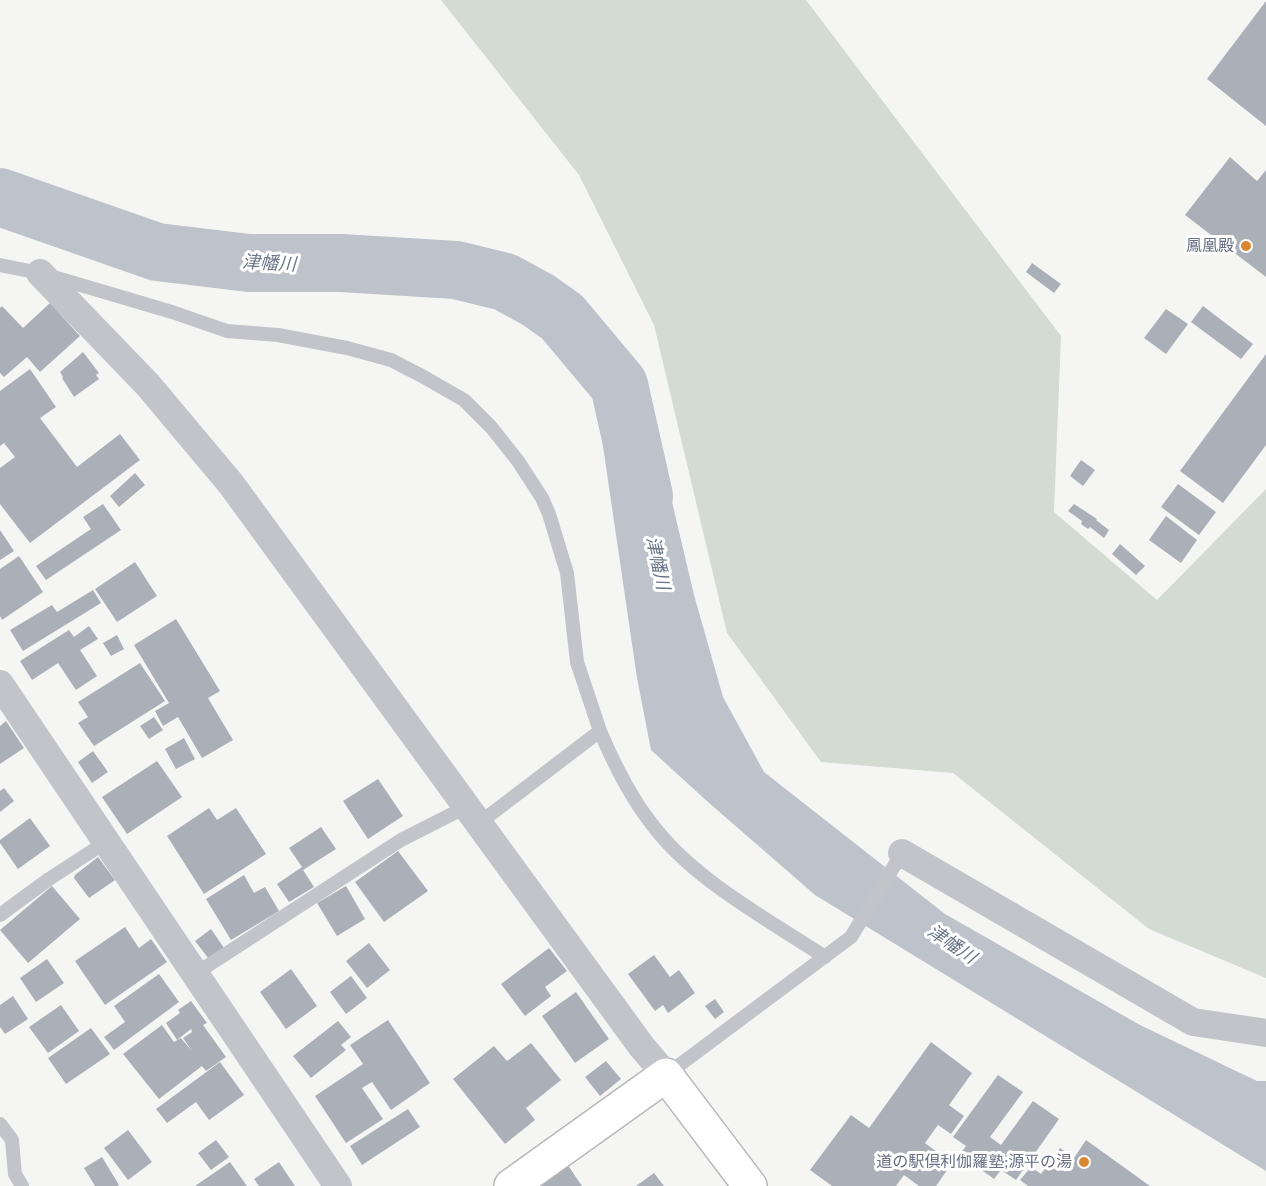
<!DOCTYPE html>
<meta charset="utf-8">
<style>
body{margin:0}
canvas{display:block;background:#f5f6f3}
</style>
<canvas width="1266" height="1186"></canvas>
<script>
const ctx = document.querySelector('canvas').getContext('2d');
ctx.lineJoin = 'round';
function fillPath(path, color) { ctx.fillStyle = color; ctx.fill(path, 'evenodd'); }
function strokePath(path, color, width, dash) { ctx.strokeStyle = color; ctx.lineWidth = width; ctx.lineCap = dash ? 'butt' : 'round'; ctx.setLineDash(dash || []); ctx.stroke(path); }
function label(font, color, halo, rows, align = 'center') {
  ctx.font = font + ' "Exo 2","Noto Sans JP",sans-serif'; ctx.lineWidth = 6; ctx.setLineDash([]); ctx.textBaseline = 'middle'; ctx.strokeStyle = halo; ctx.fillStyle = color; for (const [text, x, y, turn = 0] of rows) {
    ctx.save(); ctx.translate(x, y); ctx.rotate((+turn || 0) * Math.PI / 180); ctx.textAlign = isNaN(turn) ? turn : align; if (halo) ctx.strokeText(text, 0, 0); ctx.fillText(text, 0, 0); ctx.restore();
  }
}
const green = new Path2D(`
 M441 0H806L1061 336 1054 512 1157 600 1266 489V978L1149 929 953 773 821 762 727 633 654 325 579 175Z`);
const water = new Path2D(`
 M652 417 694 595 723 697 764 772 945 914 1140 1025 1257 1081H1266V1171L815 895 708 802 651 750 637 678 599 419Z`);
const river = new Path2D(`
 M0 197 157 252 249 263H341L456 270 505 282 538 300 562 317 619 385 644 496`);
const building = new Path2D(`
 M1266 1V126L1207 79Z
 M1230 157 1257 181 1266 170V277L1185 215Z
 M1032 263 1061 284 1054 293 1026 272Z
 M50 303 80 336 40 372 27 357 4 377 0 373V308L2 306 23 328Z
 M1203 306 1253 344 1241 359 1191 322Z
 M1166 309 1188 324 1166 354 1144 338Z
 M83 352 99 373 96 375 99 379 74 397 62 378 63 377 60 372Z
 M1266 354V445L1223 503 1180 471Z
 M30 369 56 407 40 418 77 467 120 434 140 460 30 543 0 504V468L15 457 4 443 0 446V391Z
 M1081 460 1095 470 1083 486 1070 476Z
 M135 473 145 485 119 507 110 496Z
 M1178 484 1216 512 1199 535 1161 507Z
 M103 504 121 530 46 580 36 566 91 529 83 517Z
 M1074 504 1097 519 1096 520 1109 530 1104 538 1090 527 1088 529 1081 524 1082 521 1068 511Z
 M1166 516 1197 540 1181 563 1149 540Z
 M0 530 14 551 0 560Z
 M1120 544 1145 566 1136 575 1112 554Z
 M19 556 43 592 2 620 0 616V569Z
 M135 562 157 596 117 622 95 589Z
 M93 590 101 603 23 651 10 630 52 605 57 612Z
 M176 619 220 691 208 698 233 740 202 758 178 717 163 726 155 711 169 703 134 645Z
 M89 626 98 639 80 650 97 676 76 690 58 663 32 680 20 661 69 630 74 637Z
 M117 635 124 649 111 656 103 643Z
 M140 663 165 701 94 746 78 723 88 717 78 702Z
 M154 717 163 730 149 739 140 726Z
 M6 721 24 748 0 764V726Z
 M184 738 195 759 176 769 165 749Z
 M93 751 108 772 92 783 78 762Z
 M157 761 182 797 127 834 102 797Z
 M378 779 403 816 368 839 343 801Z
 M4 788 14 801 0 812V791Z
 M209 808 217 820 236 808 266 854 204 894 167 836Z
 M30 818 50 846 18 869 0 843V840Z
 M321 827 336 849 303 870 314 887 289 902 277 884 302 867 289 848Z
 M398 851 428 891 384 922 355 882Z
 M98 857 115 880 89 898 74 878 75 875Z
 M244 875 254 893 265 887 279 911 231 940 206 899Z
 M52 886 80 919 28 963 0 930Z
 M346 886 365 919 337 936 317 903Z
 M125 927 139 948 151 939 167 962 105 1005 75 961Z
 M211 929 224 948 209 959 195 941Z
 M369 943 390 970 367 988 346 961Z
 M549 948 567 971 545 987 551 996 525 1016 501 984Z
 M654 955 670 977 679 970 695 993 668 1013 663 1005 655 1011 628 974Z
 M47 959 64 983 36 1002 20 978Z
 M291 969 317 1006 286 1029 260 992Z
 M159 974 179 1002 114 1050 104 1037 125 1022 114 1006Z
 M351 976 367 998 346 1014 330 992Z
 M576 992 609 1039 575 1063 542 1016Z
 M13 996 28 1019 5 1034 0 1027V1005Z
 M715 999 724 1012 715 1019 705 1006Z
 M191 1001 207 1023 203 1025 226 1057 206 1071 202 1066 159 1099 123 1054 162 1025 174 1042 181 1038 192 1051 183 1038 192 1032 191 1029 177 1040 166 1023 180 1013 178 1010Z
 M61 1005 79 1031 48 1053 29 1027Z
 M388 1020 430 1083 391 1110 372 1082 362 1088 383 1119 346 1143 315 1096 363 1064 350 1045Z
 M338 1021 351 1037 341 1045 346 1050 311 1078 293 1056Z
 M91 1028 110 1054 66 1084 48 1058Z
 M931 1042 972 1073 949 1105 964 1116 951 1134 938 1125 925 1143 952 1163 936 1186H919L904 1175 896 1186H832L810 1170 851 1115 869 1128Z
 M531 1043 561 1080 526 1108 535 1120 505 1144 453 1079 494 1046 507 1061Z
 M606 1061 621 1079 600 1096 585 1077Z
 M220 1062 244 1095 209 1120 196 1102 167 1123 156 1109Z
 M998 1075 1023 1092 990 1137 1001 1145 1033 1101 1059 1119 1016 1180 1001 1170 994 1179 960 1154 966 1146 953 1137Z
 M408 1109 420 1127 362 1165 350 1146Z
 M128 1130 152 1162 128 1180 104 1148Z
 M216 1140 229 1157 211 1170 198 1153Z
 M1086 1140 1150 1186H1028L1020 1180 1031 1167 1041 1174 1060 1148 1074 1158Z
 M102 1157 119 1185 117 1186H95L84 1168Z
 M565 1161 582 1186H528Z
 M230 1162 247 1186H195Z
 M279 1162 295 1186H259L254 1179Z
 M654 1173 664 1186H636Z`);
const lane = new Path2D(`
 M0 265 40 273 172 312 227 331 278 335 347 348 391 360 422 376 464 400 491 427 518 461 542 498 549 514 567 573 577 662 600 731
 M478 824 600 731C614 764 629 795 651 823 692 879 767 919 825 957
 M0 915 49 879 106 842
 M195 974 401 840 466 807
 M666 1075 851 937 902 853
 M0 1124 12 1140 15 1174 22 1186`);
const street = new Path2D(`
 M40 273 148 385 231 484 642 1047 666 1075
 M0 684 338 1186
 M902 853 1193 1022 1266 1033`);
const secondary = new Path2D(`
 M511 1186 666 1075 750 1186`);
const markers = [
 [1246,246,6,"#da8630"],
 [1084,1162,6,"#da8630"]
];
const poiNames = [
 ["鳳凰殿",1234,246],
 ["道の駅倶利伽羅塾;源平の湯",1072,1162]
];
const waterNames = [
 ["津幡川",269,263,3],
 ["津幡川",658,563,78],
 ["津幡川",952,944,34]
];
fillPath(green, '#d4dbd3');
fillPath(water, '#bec3cb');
strokePath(river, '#bec3cb', 58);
fillPath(building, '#abafb8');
strokePath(secondary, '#b5b7bd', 36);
strokePath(lane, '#c2c4c9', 14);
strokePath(street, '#c2c4c9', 28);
strokePath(secondary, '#fff', 33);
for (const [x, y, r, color] of markers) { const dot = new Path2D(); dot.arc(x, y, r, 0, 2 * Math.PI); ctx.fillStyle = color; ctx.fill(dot); strokePath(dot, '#fff', 2); }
label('16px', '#676f83', '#fff', poiNames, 'right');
label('italic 18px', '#687586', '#fff', waterNames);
</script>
